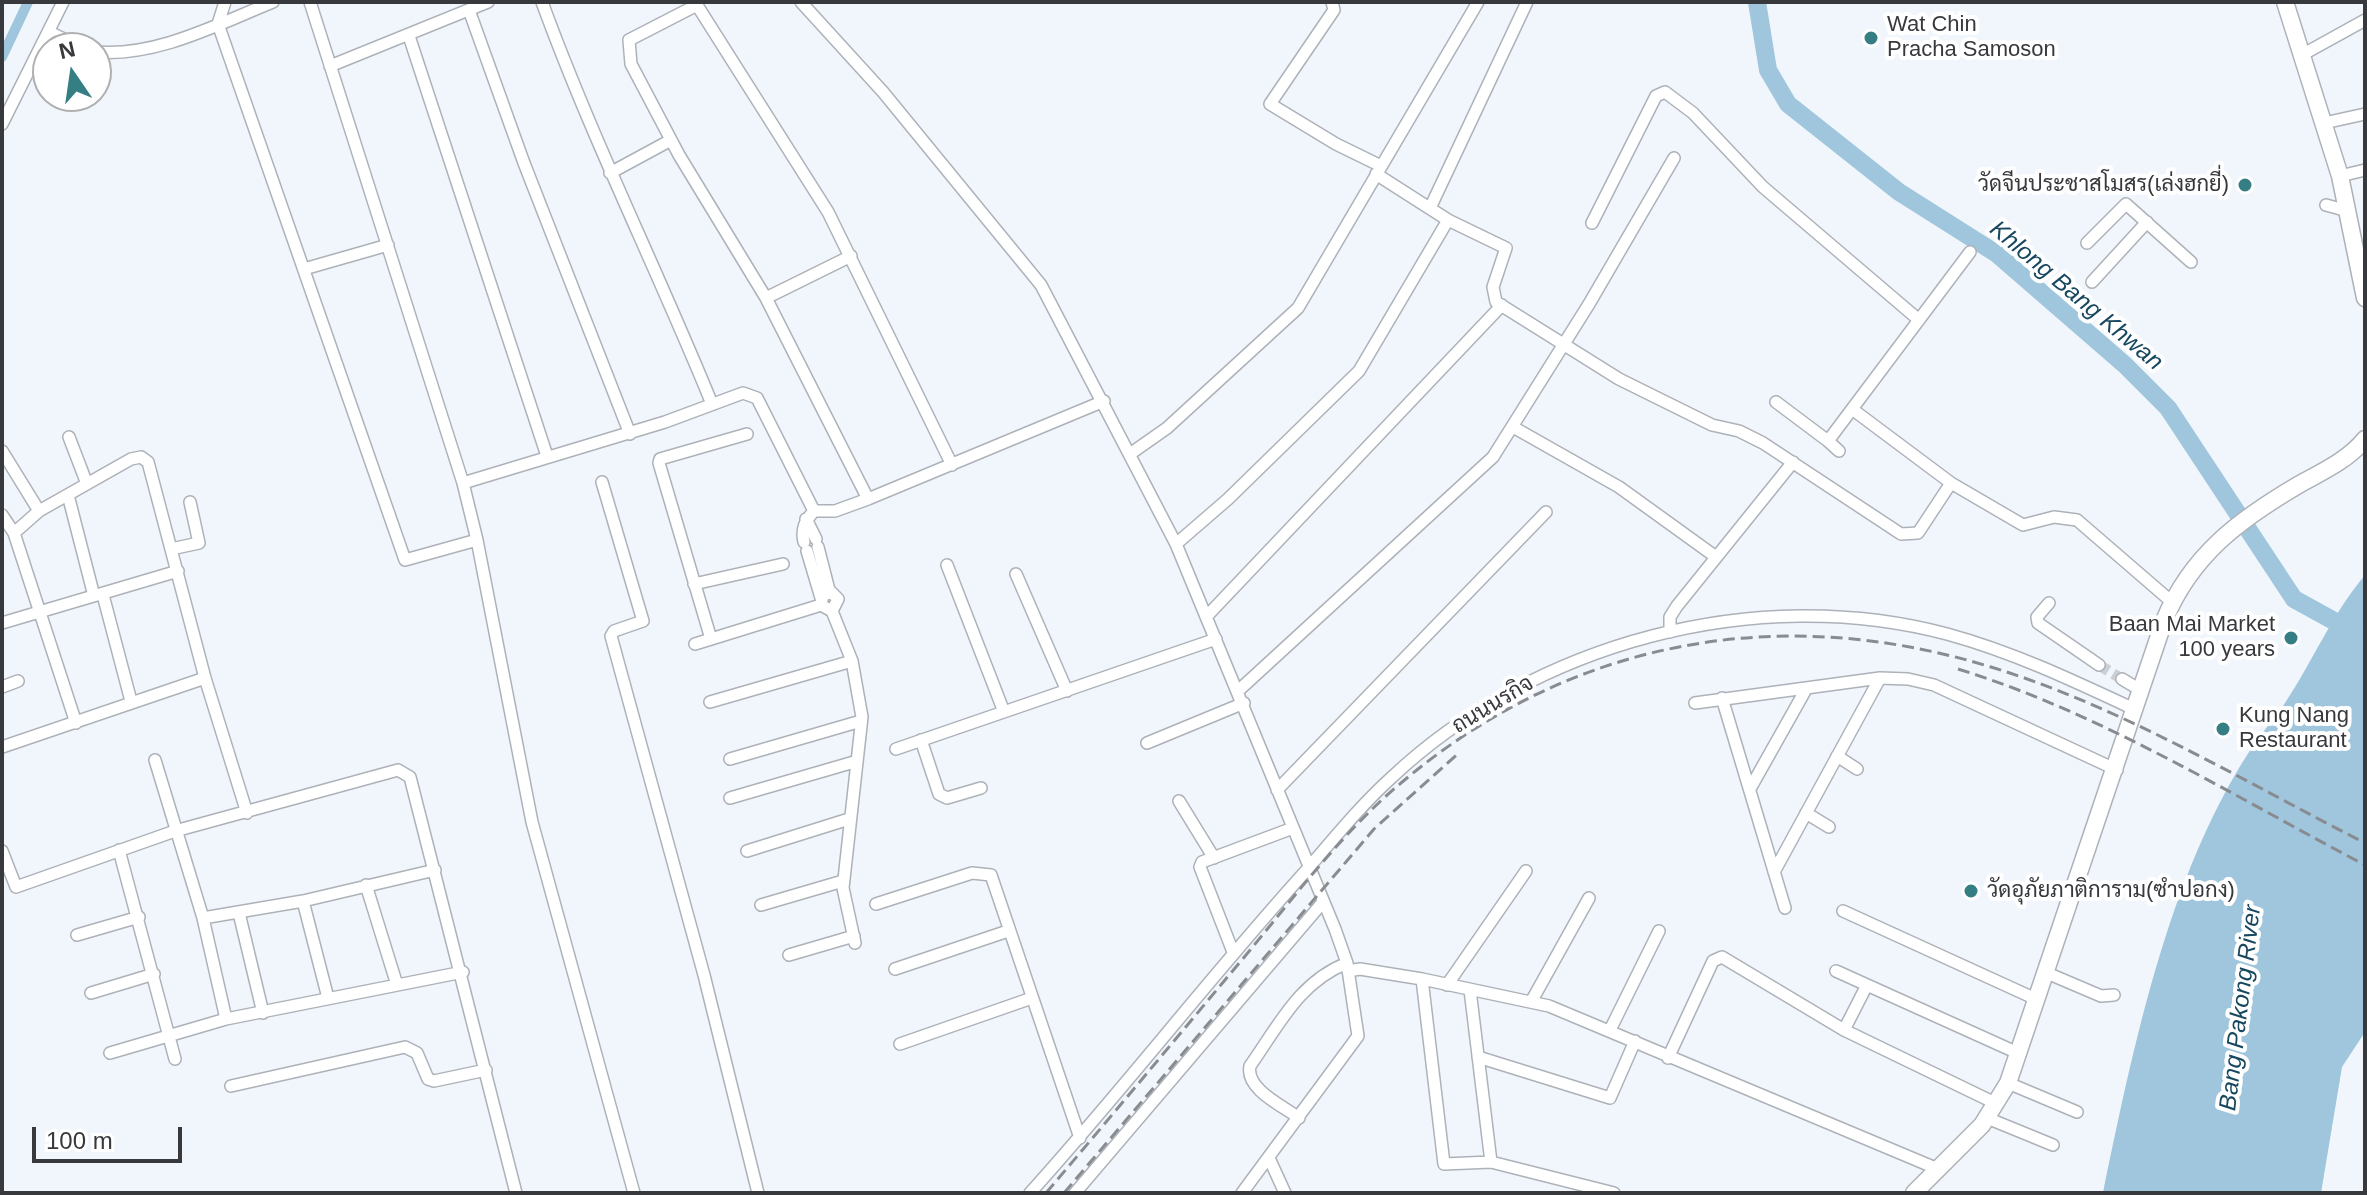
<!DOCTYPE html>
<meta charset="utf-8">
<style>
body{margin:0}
#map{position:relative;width:2367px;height:1195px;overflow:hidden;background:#f1f6fd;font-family:Helvetica,sans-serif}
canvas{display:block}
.frame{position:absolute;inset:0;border:4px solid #37393c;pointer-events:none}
.north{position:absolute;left:32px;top:32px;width:80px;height:80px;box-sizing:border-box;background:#fff;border:2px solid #afb0b1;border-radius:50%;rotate:347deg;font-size:22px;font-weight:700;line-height:32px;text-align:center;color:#37393c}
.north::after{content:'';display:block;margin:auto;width:28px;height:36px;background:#357e84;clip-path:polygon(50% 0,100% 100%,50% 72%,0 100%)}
.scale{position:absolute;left:32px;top:1127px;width:150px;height:36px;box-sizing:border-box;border:4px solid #37393c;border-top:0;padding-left:10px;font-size:24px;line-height:28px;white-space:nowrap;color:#37393c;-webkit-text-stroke:6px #fff;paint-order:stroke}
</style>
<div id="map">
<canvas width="2367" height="1195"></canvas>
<div class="frame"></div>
<div class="north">N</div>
<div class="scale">100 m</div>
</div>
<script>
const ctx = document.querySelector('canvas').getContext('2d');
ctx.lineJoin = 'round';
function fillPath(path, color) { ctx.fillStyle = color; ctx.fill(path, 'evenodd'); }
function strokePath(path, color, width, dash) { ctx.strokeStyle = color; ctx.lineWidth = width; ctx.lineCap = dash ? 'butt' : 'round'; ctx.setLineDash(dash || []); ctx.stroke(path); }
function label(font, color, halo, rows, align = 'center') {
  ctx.font = font + ' Helvetica,Sarabun,sans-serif'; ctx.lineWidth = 8; ctx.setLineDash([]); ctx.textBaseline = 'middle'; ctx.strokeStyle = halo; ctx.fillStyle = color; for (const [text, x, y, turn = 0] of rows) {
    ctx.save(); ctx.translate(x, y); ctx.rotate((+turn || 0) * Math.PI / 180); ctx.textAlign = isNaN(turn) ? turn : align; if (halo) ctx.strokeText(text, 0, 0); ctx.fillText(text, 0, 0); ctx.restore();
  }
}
const water = new Path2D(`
 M2365 575V1032L2342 1067 2321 1193H2103C2133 1048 2168 877 2249 752 2259 735 2274 720 2285 703 2313 661 2332 614 2365 575Z`);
const canal = new Path2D(`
 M2 57 28 2`);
const river = new Path2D(`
 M1757 2 1768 70 1788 104 1899 192 1997 254 2125 365 2168 408 2294 599 2365 638`);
const streetTunnel = new Path2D(`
 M2099 665 2122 679`);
const street = new Path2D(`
 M225 2 218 24 405 560 477 540 463 483 665 422 743 393 757 398 814 511H835L868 499 1104 401
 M310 2 463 483
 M542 2C592 139 657 269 712 404
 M695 2 828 212 952 465
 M801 2 883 92 1041 285 1176 544 1335 929 1347 963 1358 1036 1242 1193
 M1332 2 1334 10 1270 104 1336 144 1381 166
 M697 5 629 40 631 64 679 155 766 298 868 499
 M469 10 524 163 630 434
 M49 32 83 48
 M409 36 547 456
 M96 52C157 57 218 24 273 2
 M2300 56 2365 20
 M330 66 488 2
 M2324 123 2365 114
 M2 124 63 2
 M610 173 671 140
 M1376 174 1448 220 1506 248 1493 287 1496 302 1619 379 1712 425 1739 431 1763 443 1901 534 1918 533 1951 483
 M2340 176 2365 170
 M2326 205 2348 211
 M1431 206 1527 2
 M1592 223 1656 96 1665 92 1693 113 1763 187 1919 320
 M2087 243 2126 204 2191 262
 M1970 252 1852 409 1951 483 2023 525 2054 517 2077 520 2172 602
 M304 269 388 245
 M2092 282 2147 222
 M766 298 851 256
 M1776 402 1828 441 1852 409
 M1513 427 1619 487 1716 557
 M69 437 87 484
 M1828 441 1839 451
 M2 451 39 511
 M1130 454 1167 428 1298 308 1478 2
 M602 482 643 621 614 631 611 636 704 975 758 1193
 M68 495 94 596
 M2 515 14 533
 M806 519 816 539
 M477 540 532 822 634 1193
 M804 542C801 529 805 521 814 511
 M1176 544 1228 499 1359 371 1448 220
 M818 547 829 590 838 599 832 611
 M171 549 199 543 190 502
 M807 551 821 598
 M947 565 1004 712
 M1016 574 1067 691
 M694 584 783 564
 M830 593 823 595 821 605 832 611 852 661 862 717 843 888 855 943
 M103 595 131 701
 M2049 603 2037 617 2038 623 2099 665
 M1206 617 1502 305
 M2 623 178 571
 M1670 632V617L1677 606 1793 462
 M711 639 659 463 660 459 747 434
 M695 644 821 605
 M2122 679 2142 691
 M2 687 18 681
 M1238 691 1493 457 1589 304 1674 158
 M1722 698 1785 908
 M710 702 852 661
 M1695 703 1880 678 1908 679 1934 685 2117 770
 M76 723 14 533 39 511 131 459 141 457 148 462 205 678 247 813
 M921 740 939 794 947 798 981 788
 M1147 743 1244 703
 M2 747 205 678
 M896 749 1216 639
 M1837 756 1857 769
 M730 759 861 721
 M155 760 203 918 226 1019
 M1751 787 1805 691
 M1277 790 1546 512
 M730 798 854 762
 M1179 801 1214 858
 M1806 813 1829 827
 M119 850 175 1059
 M2 851 16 887 175 831 398 770 410 777 516 1193
 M747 851 849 819
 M1774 872 1880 678
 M366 885 397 985
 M303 901 328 998
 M876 904 972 873 991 875 1080 1138
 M761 905 843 881
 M1843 911 2038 1000
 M239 913 263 1013
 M203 918 303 901 435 870
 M77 935 139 917
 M1233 952 1200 867 1202 862 1293 828
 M789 955 854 936
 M895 969 1008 931
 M1348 971 1360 969 1422 979 1549 1006 1938 1169
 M1836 971 1867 985 1844 1030
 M2047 973 2101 996 2114 995
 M1422 979 1444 1164 1491 1162 1614 1193
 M1447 985 1526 871
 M1867 985 2020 1054
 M1470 990 1491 1162
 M91 993 154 974
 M1531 1002 1589 898
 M1610 1030 1659 931
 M900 1044 1032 998
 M110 1053 226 1019 463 972
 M1478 1057 1610 1098 1635 1041
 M1668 1058 1713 961 1722 957 1844 1030 1997 1104
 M2008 1083 2077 1112
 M231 1086 405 1047 417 1053 428 1079 434 1081 486 1070
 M1299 1118C1283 1106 1245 1089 1250 1066 1279 1025 1299 982 1347 963
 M1987 1118 2053 1145
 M1269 1158 1285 1193
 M1030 1193C1124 1089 1210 977 1304 873 1332 841 1359 807 1391 778 1534 643 1756 583 1947 634 2013 652 2074 681 2136 710
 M1075 1193 1323 902`);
const secondary = new Path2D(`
 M2285 2 2340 176 2365 298
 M1914 1193 1982 1125 2008 1083 2164 621C2191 555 2240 519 2300 484 2322 472 2348 460 2365 439`);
const rail = new Path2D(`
 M1958 669C2101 713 2233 796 2365 865
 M1046 1193C1115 1112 1183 1030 1251 949 1298 892 1344 831 1401 783 1571 639 1780 602 1991 667 2122 707 2243 781 2365 843
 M1064 1193 1374 829 1460 752`);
const markers = [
 [1871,38,8,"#357e84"],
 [2245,185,8,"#357e84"],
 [2291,638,8,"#357e84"],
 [2223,729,8,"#357e84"],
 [1971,891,8,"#357e84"]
];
const poiNames = [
 ["Wat Chin",1887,25],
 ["Pracha Samoson",1887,50],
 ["วัดจีนประชาสโมสร(เล่งฮกยี่)",2229,185,"right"],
 ["Baan Mai Market",2275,625,"right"],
 ["100 years",2275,650,"right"],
 ["Kung Nang",2239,716],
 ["Restaurant",2239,741],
 ["วัดอุภัยภาติการาม(ซำปอกง)",1987,891]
];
const streetNames = [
 ["ถนนนรกิจ",1493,705,-31]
];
const waterNames = [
 ["Khlong Bang Khwan",2076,296,40],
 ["Bang Pakong River",2241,1008,-83]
];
fillPath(water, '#9fc6dc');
strokePath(canal, '#9fc6dc', 10);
strokePath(river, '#9fc6dc', 18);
strokePath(streetTunnel, '#ccd0d6', 11, [11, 5.5]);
strokePath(street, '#adb2b9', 14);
strokePath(secondary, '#adb2b9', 19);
strokePath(street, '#fff', 11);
strokePath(secondary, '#fff', 16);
strokePath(rail, '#888b90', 3, [12, 6]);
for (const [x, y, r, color] of markers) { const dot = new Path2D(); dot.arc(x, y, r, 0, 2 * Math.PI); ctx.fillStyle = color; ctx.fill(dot); strokePath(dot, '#fff', 3); }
label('22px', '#37393c', '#fff', poiNames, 'left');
label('22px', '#37393c', '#fff', streetNames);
label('italic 24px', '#174860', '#fff', waterNames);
</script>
